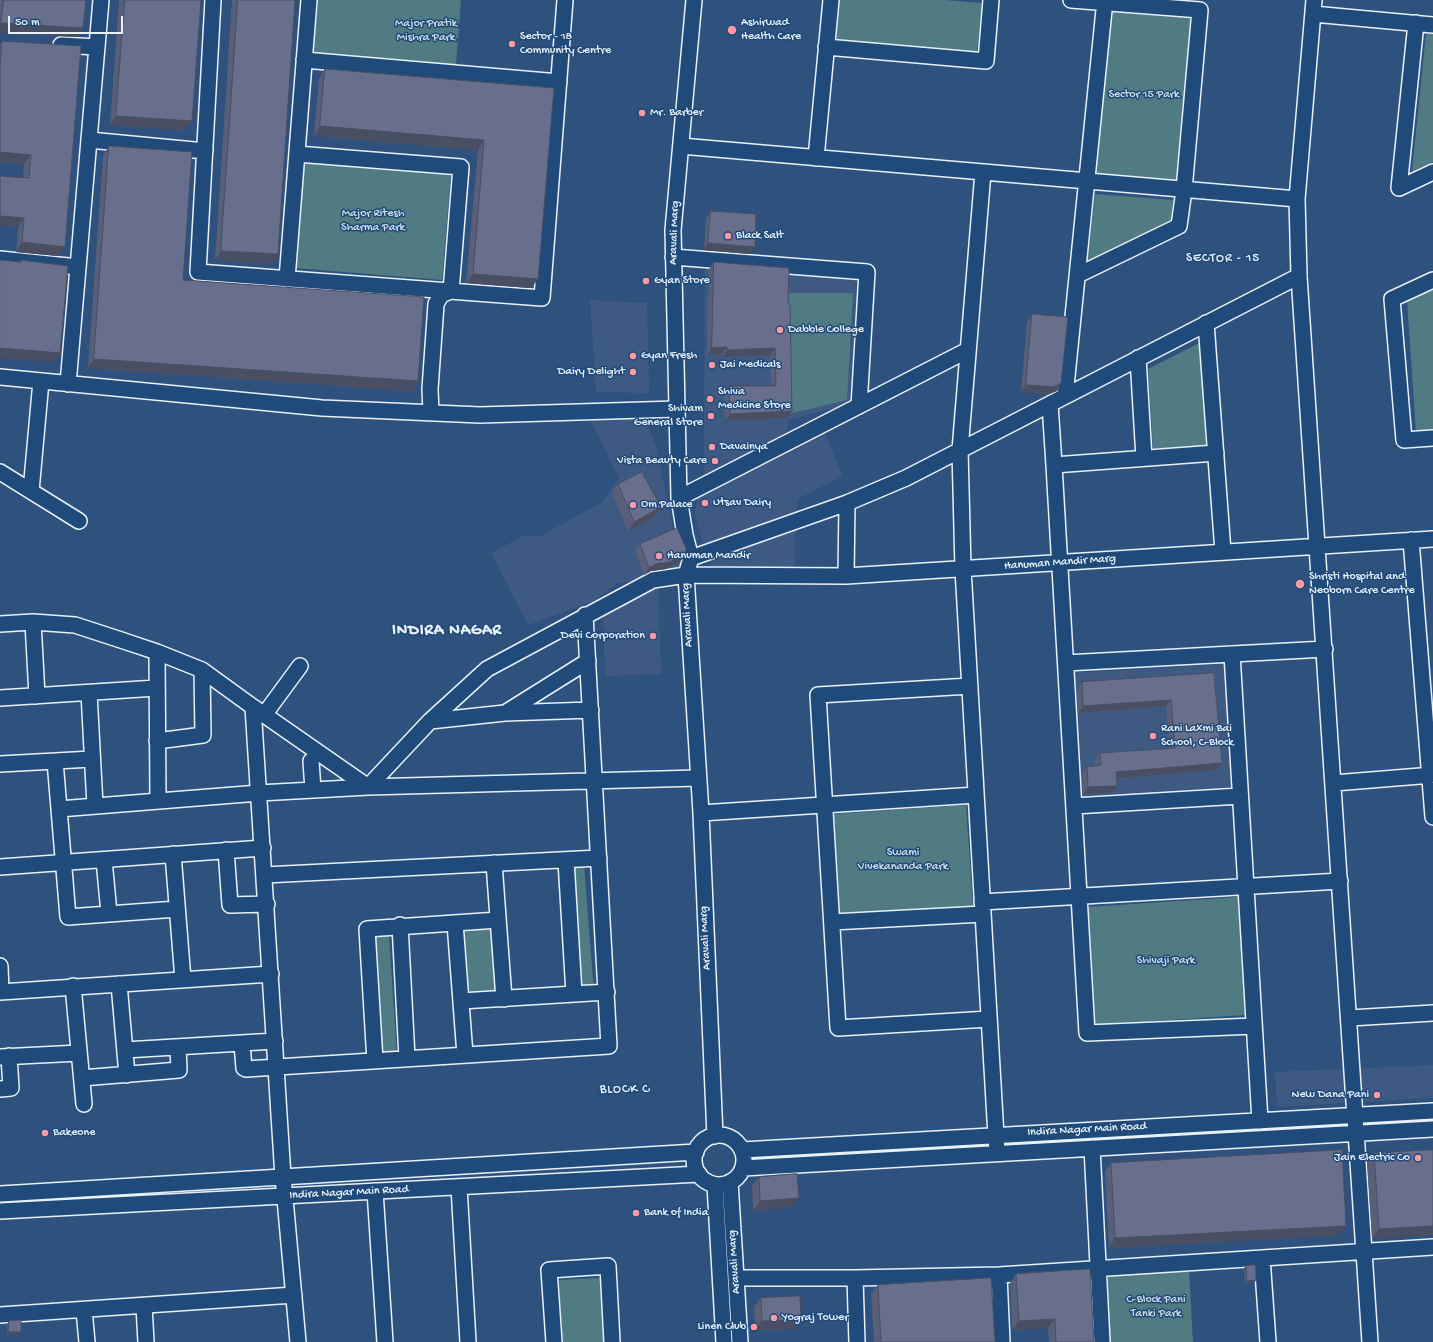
<!DOCTYPE html>
<style>
body{margin:0}
#map{position:relative;width:1433px;height:1342px;overflow:hidden;background:#2e517e;font-family:"Gochi Hand",sans-serif}
canvas{display:block}
.scale{position:absolute;left:8px;top:16px;width:115px;height:18px;box-sizing:border-box;border:2px solid #e8f1f8;border-top:0;padding-left:5px;font-size:12px;line-height:14px;white-space:nowrap;color:#e8f1f8;-webkit-text-stroke:3px #1f4a7a;paint-order:stroke}
</style>
<div id="map">
<canvas width="1433" height="1342"></canvas>
<div class="scale">50 m</div>
</div>
<script>
const ctx = document.querySelector('canvas').getContext('2d');
ctx.lineJoin = 'round';
function fillPath(path, color) { ctx.fillStyle = color; ctx.fill(path, 'evenodd'); }
function strokePath(path, color, width, dash) { ctx.strokeStyle = color; ctx.lineWidth = width; ctx.lineCap = dash ? 'butt' : 'round'; ctx.setLineDash(dash || []); ctx.stroke(path); }
function label(font, color, halo, rows, align = 'center') {
  ctx.font = font + ' "Gochi Hand",sans-serif'; ctx.lineWidth = 3; ctx.setLineDash([]); ctx.textBaseline = 'middle'; ctx.strokeStyle = halo; ctx.fillStyle = color; for (const [text, x, y, turn = 0] of rows) {
    ctx.save(); ctx.translate(x, y); ctx.rotate((+turn || 0) * Math.PI / 180); ctx.textAlign = isNaN(turn) ? turn : align; if (halo) ctx.strokeText(text, 0, 0); ctx.fillText(text, 0, 0); ctx.restore();
  }
}
const built = new Path2D(`
 M705 268 857 278 850 404 788 420 786 452 824 432 843 476 798 499 796 518 795 566 715 574 706 555 695 515 697 498 704 478Z
 M590 300 647 303 649 393 596 392Z
 M645 416 657 450 673 528 684 555 686 565 645 581 640 580 618 583 592 602 528 625 491 553 525 535 540 536 602 502 619 478 589 417Z
 M658 583 661 674 605 676 603 610Z
 M1224 664 1232 787 1080 796 1072 673Z
 M1433 1065V1098L1277 1107 1275 1072Z`);
const green = new Path2D(`
 M318 0H461L456 65 313 53Z
 M838 0H945L982 3 977 53 835 40Z
 M1109 10 1195 15 1180 182 1094 175Z
 M1426 34H1433V162L1412 171Z
 M303 162 451 174 442 280 295 268Z
 M1095 194 1173 200 1171 220 1088 261Z
 M1433 288V431L1416 432 1407 300Z
 M786 293H853L847 400 788 414Z
 M1205 340 1210 446 1153 449 1148 369Z
 M966 805 973 907 839 915 833 814Z
 M584 865 594 992 567 994 557 868Z
 M1238 897 1245 1015 1095 1025 1088 907Z
 M494 927 499 997 460 1000 455 930Z
 M389 934 397 1058 368 1060 360 936Z
 M1189 1270 1193 1342H1110L1106 1275Z
 M601 1278 604 1342H561L559 1280Z`);
const minor = new Path2D(`
 M213 0 198 272 542 298 565 0
 M694 0 673 230 679 498 685 535 691 558 686 575 701 813 715 1136
 M1071 0 1200 10 1184 190 1179 226 1078 275
 M1314 0 1297 199 1299 276 1370 1342
 M1313 14 1433 25
 M1416 23 1399 188 1433 172
 M61 45 97 47
 M826 47 986 61 991 0
 M304 60 559 82
 M89 140 205 151
 M681 146 1297 199
 M297 154 461 167 451 291 441 295 436 304 430 389 431 413
 M816 158 831 0
 M983 172 960 450 963 569 997 1153
 M673 257 867 272 859 406
 M0 259 78 267
 M287 279 309 0
 M1433 280 1392 299 1404 440 1433 438
 M1206 323 1223 552
 M1138 358 1144 458
 M0 377 322 408 480 415 676 409
 M68 384 101 0
 M1065 396 1105 0
 M1050 404 1054 465 1216 453
 M1054 465 1087 1033 1254 1026
 M0 472 79 521
 M31 491 41 381
 M679 498 968 350
 M1411 540 1433 817
 M691 558 847 503 906 478 1299 276
 M846 576 847 503
 M33 622 37 696
 M0 624 33 622 75 625 121 640 157 652 202 670 253 707 283 1177 298 1342
 M157 652 158 801
 M1232 654 1260 1121
 M1066 663 1325 649
 M970 686 818 695 838 1028 989 1019
 M89 693 95 806
 M0 698 157 688
 M253 707 368 787 430 721 487 669 653 580 686 575 846 576 1433 539
 M505 713 588 661
 M264 715 300 666
 M430 721 505 713 591 710
 M157 741 203 735 202 670
 M55 761 68 917 177 909
 M311 761 313 790
 M0 764 92 759
 M1334 783 1433 775
 M1074 806 1240 796
 M59 809 259 793 368 787 698 778
 M701 813 976 795
 M226 850 230 905 267 904
 M173 854 183 980
 M104 860 109 913
 M566 860 574 994
 M494 863 504 999
 M0 867 263 848
 M265 875 599 858
 M982 902 1340 881
 M832 922 983 914
 M455 923 465 1055
 M400 925 407 1058
 M0 966 1 992
 M119 984 127 1075
 M73 986 84 1104
 M0 992 271 974
 M461 1001 607 992
 M1350 1018 1433 1013
 M242 1044 244 1068 246 1069 609 1046 585 615
 M125 1050 275 1041
 M0 1057 79 1053
 M375 1061 367 929 498 920
 M82 1078 179 1070 178 1047
 M0 1089 11 1088 9 1056
 M694 1160a25 25 0 1 1 50 0a25 25 0 1 1-50 0Z
 M1092 1148 1102 1342
 M742 1150 1433 1111
 M743 1168 1433 1129
 M730 1182 740 1342
 M715 1185 724 1342
 M459 1187 468 1342
 M375 1191 385 1342
 M0 1194 696 1152
 M0 1211 699 1174
 M1262 1258 1268 1342
 M999 1275 1002 1342
 M736 1278H855L999 1275 1433 1247
 M855 1278 857 1342
 M144 1306 146 1342
 M84 1310 87 1342
 M0 1315 294 1295
 M554 1342 549 1270 608 1266 612 1342`);
const wall = new Path2D(`
 M0 0H86L77 37 0 33Z
 M119 0H201L185 130 110 125Z
 M232 0H295L278 254 271 264 215 260Z
 M2 41 65 247 58 256 16 252 24 164 0 162V44Z
 M325 69 554 88 538 279 531 288 466 283 478 150 314 136 319 78Z
 M109 146 183 280 418 381 412 391 88 368 103 156Z
 M711 211 750 254 704 250 706 218Z
 M714 262 788 304 792 411 787 418 725 421 724 393 729 386H771L770 355 722 357V354L707 355 709 269Z
 M1032 314 1061 383 1057 391 1049 394 1021 392 1027 321Z
 M618 484 655 517 628 531 612 493Z
 M640 544 680 562 666 569 651 571 644 575 635 551Z
 M1214 673 1222 763 1217 770 1117 779V786L1112 793 1083 794 1082 774 1087 767 1095 766V760L1100 753 1170 749 1166 706 1078 713 1077 689 1082 682Z
 M1374 1153 1433 1235 1372 1238 1367 1162Z
 M1111 1163 1339 1235 1109 1248 1105 1172Z
 M759 1177 792 1207 753 1211 752 1186Z
 M1246 1266 1255 1282 1245 1283 1244 1268Z
 M1016 1274 1094 1342H1049L1048 1328 1012 1330 1010 1283Z
 M878 1285 995 1342H874L871 1294Z
 M761 1298 794 1329 755 1330 754 1307Z
 M9 1321 19 1335H7V1324Z`);
const shadedWall = new Path2D(`
 M1 23 83 28 77 37 0 33V25Z
 M116 116 192 121 185 130 110 125Z
 M320 126 484 140 478 150 314 136Z
 M0 152 31 155 24 164 0 162Z
 M0 216 24 218 18 227 0 226Z
 M22 242 65 247 58 256 16 252Z
 M708 243 755 247 750 254 704 250Z
 M221 251 278 254 271 264 215 260Z
 M473 274 538 279 531 288 466 283Z
 M727 347 722 354 707 355 712 348Z
 M0 348 60 353 53 362 0 358Z
 M775 348 770 355 722 357 727 350Z
 M94 359 418 381 412 391 88 368Z
 M1061 383 1057 391 1049 394 1021 392 1026 385Z
 M792 411 787 418 725 421 730 414Z
 M661 507 655 517 628 531 634 522Z
 M685 555 680 562 666 569 651 571 644 575 649 568 656 564Z
 M1171 700 1166 706 1078 713 1083 706Z
 M1222 763 1217 770 1112 779 1116 772Z
 M1117 786 1112 793 1083 794 1088 787Z
 M799 1198 792 1207 753 1211 760 1201Z
 M1346 1226 1339 1235 1109 1248 1115 1238Z
 M1433 1226V1235L1372 1238 1379 1229Z
 M1256 1280 1255 1282 1245 1283 1247 1281Z
 M1055 1319 1048 1328 1012 1330 1019 1321Z
 M801 1320 794 1329 755 1330 762 1321Z
 M8 1332H21L19 1335H7Z`);
const building = new Path2D(`
 M4 0H86L83 28 1 23Z
 M125 0H201L192 121 116 116Z
 M238 0H295L278 254 221 251Z
 M2 41 81 46 65 247 22 242 24 218 0 216V176L29 178 31 155 0 152V69Z
 M325 69 554 88 538 279 473 274 484 140 320 126Z
 M109 146 192 152 183 280 424 297 418 381 94 359Z
 M711 211 756 214 755 247 708 243Z
 M0 260 21 262V260L68 266 60 353 0 348Z
 M714 262 789 268 788 304H790L792 411 730 414 729 386H776L775 348 727 350V347L712 348Z
 M1032 314 1068 317 1061 383 1054 387 1026 385Z
 M642 472 661 507 634 522 618 484Z
 M677 528 686 548 685 555 670 562 656 564 649 568 640 544Z
 M1214 673 1222 763 1116 772 1117 786 1088 787 1087 767 1101 765 1100 753 1175 748 1171 700 1083 706 1082 682Z
 M1342 1150 1346 1226 1115 1238 1111 1163Z
 M1433 1150V1226L1379 1229 1374 1153Z
 M797 1174 799 1198 760 1201 759 1177Z
 M1255 1265 1256 1280 1247 1281 1246 1266Z
 M1090 1269 1094 1342H1056L1055 1319 1019 1321 1016 1274Z
 M991 1278 995 1342H881L878 1285Z
 M800 1296 801 1320 762 1321 761 1298Z
 M21 1320V1332H8L9 1321Z`);
const markers = [
 [732,30,5,"#ff9aa2"],
 [512,44,4,"#ff9aa2"],
 [642,113,4,"#ff9aa2"],
 [728,236,4,"#ff9aa2"],
 [646,281,4,"#ff9aa2"],
 [780,330,4,"#ff9aa2"],
 [633,356,4,"#ff9aa2"],
 [712,365,4,"#ff9aa2"],
 [633,372,4,"#ff9aa2"],
 [710,399,4,"#ff9aa2"],
 [711,416,4,"#ff9aa2"],
 [712,447,4,"#ff9aa2"],
 [715,461,4,"#ff9aa2"],
 [705,503,4,"#ff9aa2"],
 [633,505,4,"#ff9aa2"],
 [659,556,4,"#ff9aa2"],
 [1300,584,5,"#ff9aa2"],
 [653,636,4,"#ff9aa2"],
 [1153,736,4,"#ff9aa2"],
 [1377,1095,4,"#ff9aa2"],
 [45,1133,4,"#ff9aa2"],
 [1418,1158,4,"#ff9aa2"],
 [636,1213,4,"#ff9aa2"],
 [774,1318,4,"#ff9aa2"],
 [754,1327,4,"#ff9aa2"]
];
const poiNames = [
 ["Ashirwad",741,23],
 ["Health Care",741,37],
 ["Sector - 18",520,37],
 ["Community Centre",520,51],
 ["Mr. Barber",650,113],
 ["Black Salt",736,236],
 ["Gyan Store",654,281],
 ["Dabble College",788,330],
 ["Gyan Fresh",641,356],
 ["Jai Medicals",720,365],
 ["Dairy Delight",625,372,"right"],
 ["Shiva",718,392],
 ["Medicine Store",718,406],
 ["Shivam",703,409,"right"],
 ["General Store",703,423,"right"],
 ["Davainya",720,447],
 ["Vista Beauty Care",707,461,"right"],
 ["Utsav Dairy",713,503],
 ["Om Palace",641,505],
 ["Hanuman Mandir",667,556],
 ["Shristi Hospital and",1309,577],
 ["Neoborn Care Centre",1309,591],
 ["Devi Corporation",645,636,"right"],
 ["Rani Laxmi Bai",1161,729],
 ["School, C-Block",1161,743],
 ["New Dana Pani",1369,1095,"right"],
 ["Bakeone",53,1133],
 ["Jain Electric Co",1410,1158,"right"],
 ["Bank of India",644,1213],
 ["Yograj Tower",782,1318],
 ["Linen Club",746,1327,"right"]
];
const parkNames = [
 ["Major Pratik",426,24],
 ["Mishra Park",426,38],
 ["Sector 15 Park",1144,95],
 ["Major Ritesh",373,214],
 ["Sharma Park",373,228],
 ["Swami",903,853],
 ["Vivekananda Park",903,867],
 ["Shivaji Park",1166,961],
 ["C-Block Pani",1156,1300],
 ["Tanki Park",1156,1314]
];
const streetNames = [
 ["Aravali Marg",675,233,-88],
 ["Hanuman Mandir Marg",1060,563,-4],
 ["Aravali Marg",688,615,-93],
 ["Aravali Marg",706,938,-93],
 ["Indira Nagar Main Road",1087,1130,-3],
 ["Indira Nagar Main Road",349,1193,-3],
 ["Aravali Marg",735,1262,-94]
];
const neighbourhoodNames = [
 ["SECTOR - 15",1223,259],
 ["BLOCK C",625,1090]
];
const districtNames = [
 ["INDIRA NAGAR",447,632]
];
fillPath(built, '#3f5a82');
fillPath(green, '#517b83');
strokePath(minor, '#e8f1f8', 18);
strokePath(minor, '#1f4a7a', 15);
fillPath(wall, '#595f78');
fillPath(shadedWall, '#494e62');
fillPath(building, '#686f8c');
strokePath(building, '#494e62', 1);
for (const [x, y, r, color] of markers) { const dot = new Path2D(); dot.arc(x, y, r, 0, 2 * Math.PI); ctx.fillStyle = color; ctx.fill(dot); strokePath(dot, '#1f4a7a', 1.5); }
label('12px', '#e8f1f8', '#1f4a7a', poiNames, 'left');
label('12px', '#d1dfe6', '#1f4a7a', parkNames);
label('12px', '#e8f1f8', '#1f4a7a', streetNames);
ctx.letterSpacing = '1px';
label('13px', '#e8f1f8', '#1f4a7a', neighbourhoodNames);
ctx.letterSpacing = '0px';
ctx.letterSpacing = '1px';
label('bold 16px', '#e8f1f8', '#1f4a7a', districtNames);
ctx.letterSpacing = '0px';
</script>
